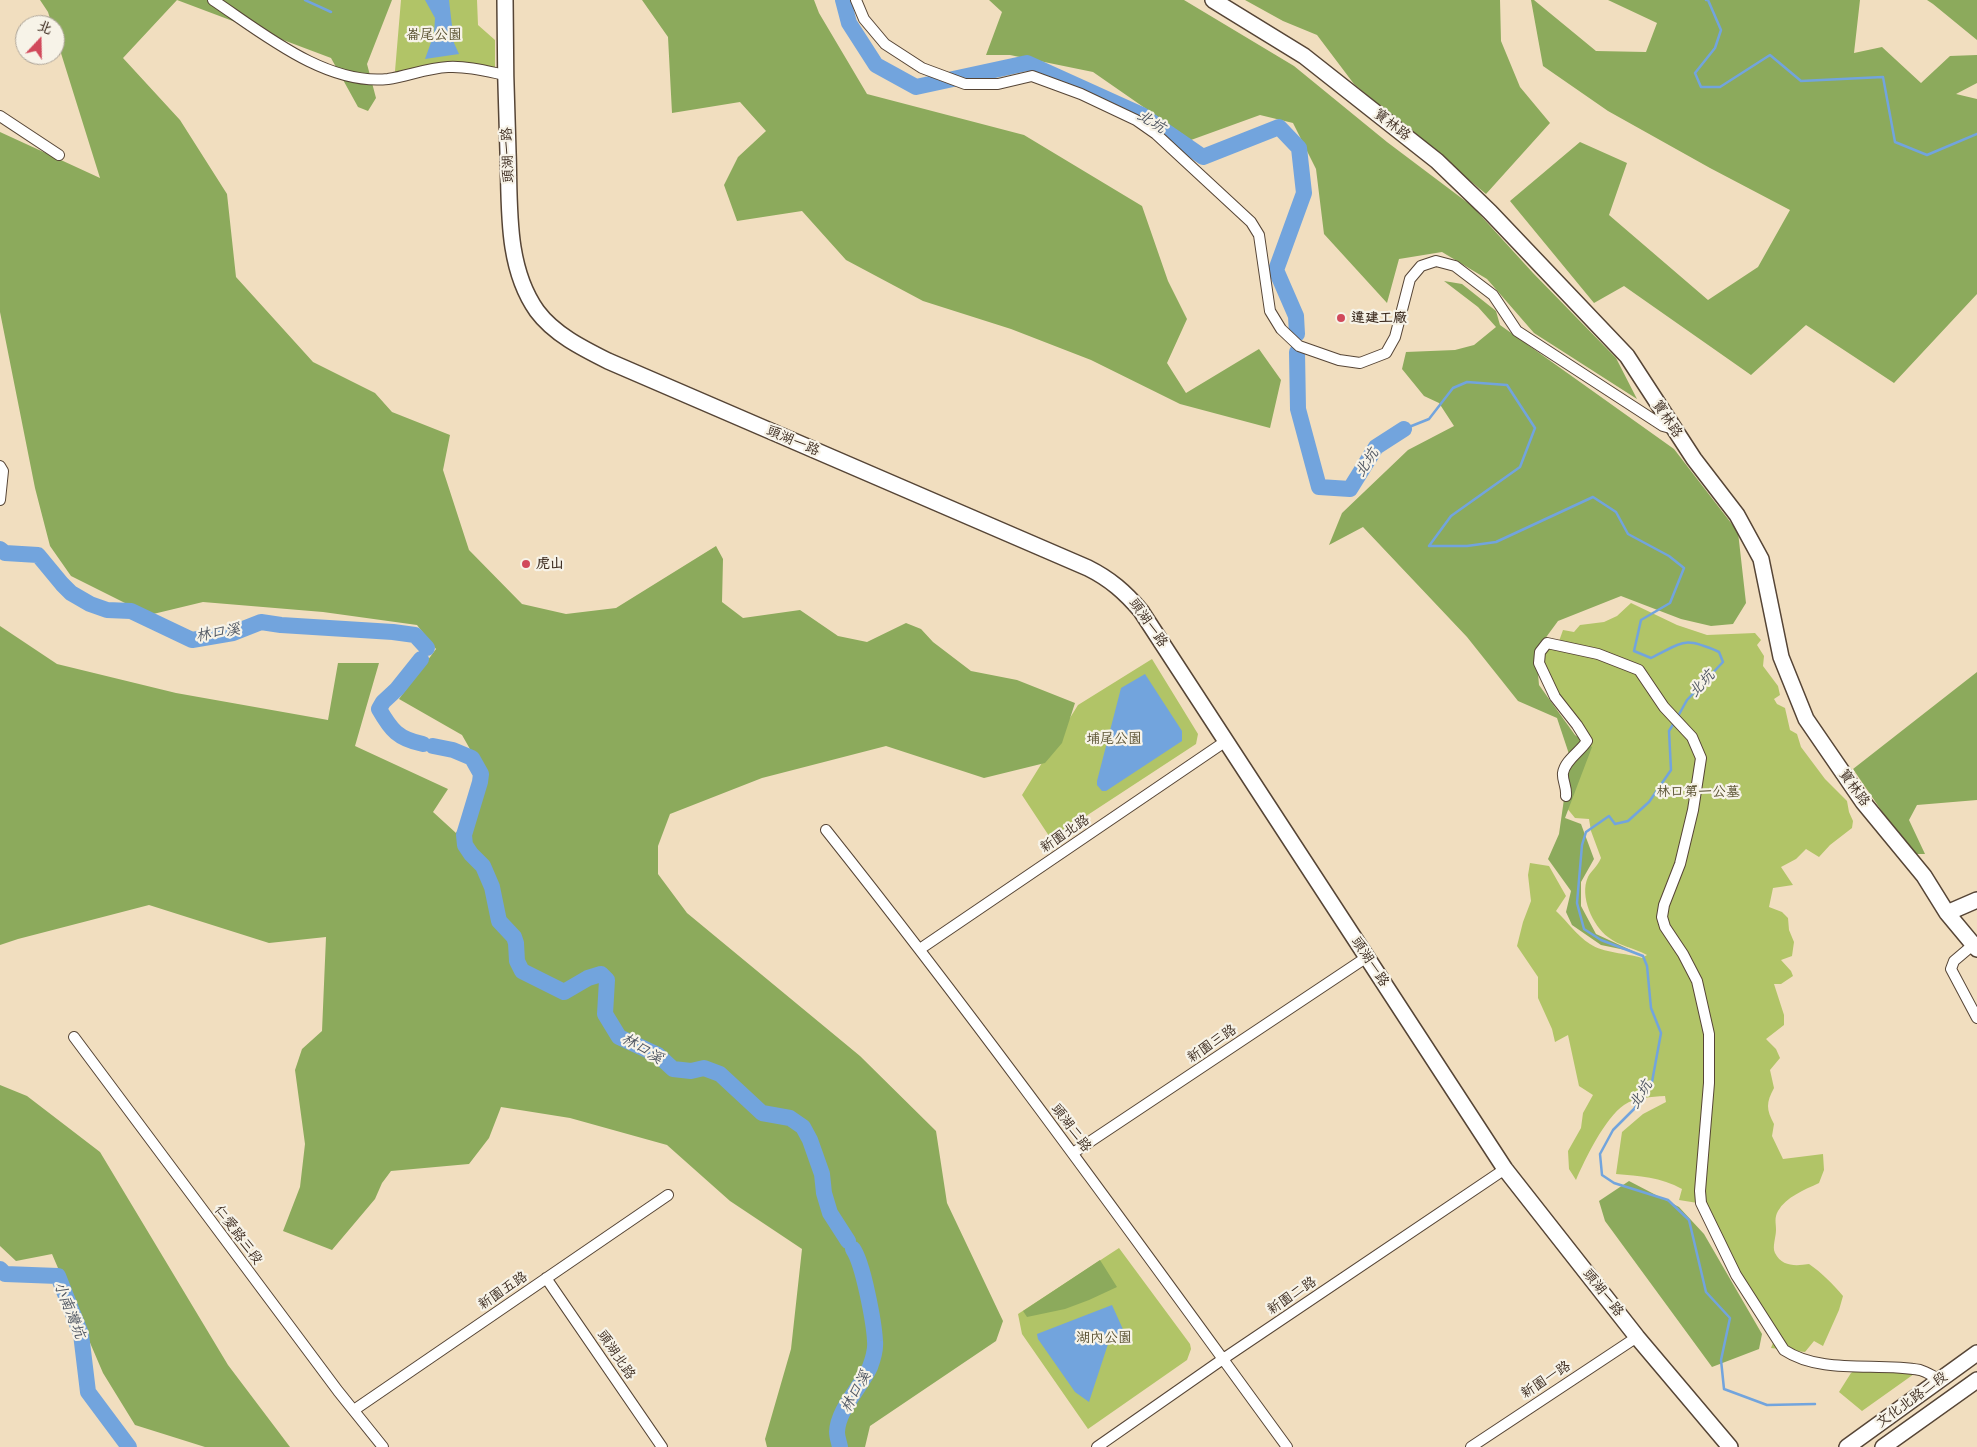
<!DOCTYPE html>
<meta charset="utf-8">
<style>
body{margin:0}
#map{position:relative;width:1977px;height:1447px;overflow:hidden;background:#f1debf;font-family:"Patrick Hand","LXGW WenKai TC",sans-serif}
canvas{display:block}
.north{position:absolute;left:15px;top:15px;width:50px;height:50px;box-sizing:border-box;background:#f7f3e8;border:1px solid #aca397;border-radius:50%;rotate:21deg;font-size:14px;font-weight:700;line-height:20px;text-align:center;color:#3b2a1e}
.north::after{content:'';display:block;margin:auto;width:18px;height:22px;background:#d1495b;clip-path:polygon(50% 0,100% 100%,50% 72%,0 100%)}
</style>
<div id="map">
<canvas width="1977" height="1447"></canvas>
<div class="north">北</div>
</div>
<script>
const ctx = document.querySelector('canvas').getContext('2d');
ctx.lineJoin = 'round';
function fillPath(path, color) { ctx.fillStyle = color; ctx.fill(path, 'evenodd'); }
function strokePath(path, color, width, dash) { ctx.strokeStyle = color; ctx.lineWidth = width; ctx.lineCap = dash ? 'butt' : 'round'; ctx.setLineDash(dash || []); ctx.stroke(path); }
function label(font, color, halo, rows, align = 'center') {
  ctx.font = font + ' "Patrick Hand","LXGW WenKai TC",sans-serif'; ctx.lineWidth = 4.5; ctx.setLineDash([]); ctx.textBaseline = 'middle'; ctx.strokeStyle = halo; ctx.fillStyle = color; for (const [text, x, y, turn = 0] of rows) {
    ctx.save(); ctx.translate(x, y); ctx.rotate((+turn || 0) * Math.PI / 180); ctx.textAlign = isNaN(turn) ? turn : align; if (halo) ctx.strokeText(text, 0, 0); ctx.fillText(text, 0, 0); ctx.restore();
  }
}
const green = new Path2D(`
 M401 0H477L478 25 495 40V76L446 69 398 80 395 71Z
 M1631 603 1677 625 1707 635 1755 633 1761 640 1757 645 1764 656 1763 666 1778 686 1780 695 1774 699 1777 704 1785 708 1790 730 1797 734 1801 747 1825 779 1847 801 1849 812 1853 821 1852 828 1830 845 1819 857 1806 849 1796 859 1781 867 1793 885 1773 888 1769 907 1782 912 1788 918 1789 930 1794 942 1792 956 1781 960 1791 971 1793 976 1781 984H1774L1784 1015V1025L1766 1039 1776 1049 1780 1058 1770 1070 1774 1088C1766 1103 1766 1109 1774 1124L1772 1136 1783 1159 1823 1154 1824 1170 1819 1183C1804 1190 1786 1197 1778 1211 1774 1218 1776 1223 1776 1230 1776 1237 1772 1247 1775 1253 1782 1267 1796 1266 1809 1264 1822 1273 1833 1284 1843 1296L1839 1310 1823 1346 1814 1341 1805 1352 1771 1348 1777 1333 1735 1265 1704 1204 1679 1200 1682 1189C1661 1177 1639 1176 1616 1174L1622 1132 1643 1114 1666 1102 1665 1096C1651 1097 1636 1097 1624 1105 1605 1118 1585 1159 1576 1180L1569 1169 1568 1151 1581 1128 1583 1113 1593 1095 1579 1086 1568 1035 1555 1042 1552 1029 1538 998V977L1517 946 1523 922 1531 901 1528 875 1530 863 1549 866 1566 896 1556 911C1568 922 1576 935 1590 944 1603 953 1626 953 1642 958L1647 955C1634 948 1619 946 1608 937 1593 926 1579 896 1588 877 1591 871 1597 867 1601 858L1591 831 1589 819 1575 818 1566 807 1584 733 1559 703 1541 668 1544 655 1549 646 1558 644 1563 630 1574 632 1580 625 1604 622 1617 616Z
 M1152 659 1198 734 1196 744 1051 839 1022 795 1078 705Z
 M1119 1248 1190 1344 1191 1349 1187 1360 1088 1429 1022 1334 1018 1314Z
 M1859 1368 1914 1374 1862 1411 1839 1392 1851 1373Z`);
const forest = new Path2D(`
 M40 0H392L367 64 376 98 368 111 358 107 331 58 177 0 123 58 180 120 227 194 236 277 313 362 375 393 392 412 450 435 443 470 469 550 522 604 566 614 616 608 716 546 723 559 722 602 743 618 800 610 838 636 867 642 906 623 921 629 933 642 971 671 1017 680 1075 703 1062 743 1045 763 984 778 886 746 762 778 670 814 658 846V874L687 913 860 1056 936 1131 947 1203 1003 1321 996 1341 870 1426 865 1447H767L765 1439 791 1349 802 1249 730 1201 667 1145 570 1118 501 1107 489 1138 469 1164 391 1171 382 1183 375 1199 332 1250 283 1231 300 1187 305 1144 295 1070 302 1049 322 1031 326 937 269 943 149 905 18 939 0 945V626L57 664 176 693 328 720 338 663H379L355 746 448 789 433 812 456 833 487 779 462 735 399 699 436 649 417 625 323 612 203 602 149 615 71 576 50 546 35 488 0 312V132L100 178 55 34V25H52L48 12Z
 M642 0H814L819 13 867 94 1024 135 1142 206 1168 281 1187 319 1167 363 1186 393 1259 349 1281 380 1270 428 1180 404 1091 360 1011 329 923 301 846 260 802 211 737 221 724 185 738 157 766 131 740 102 672 113 668 37Z
 M989 0H1184L1294 66 1387 142 1472 206 1533 273 1616 358 1637 399 1534 333 1487 279 1442 252 1399 259 1387 303 1324 234 1316 169 1293 123 1260 115 1191 140 1093 72 1010 55H986L1002 12Z
 M1245 0H1500L1501 41 1520 87 1550 123 1486 194 1354 84 1317 35 1283 21Z
 M1531 0H1534L1596 51 1646 52 1657 23 1608 0H1860L1854 53 1882 47 1921 83 1950 56 1977 55V83L1956 94 1977 99V294L1894 383 1806 325 1751 375 1624 286 1594 303 1510 201 1580 142 1627 163 1609 215 1708 300 1758 267 1790 210 1710 168 1608 111 1543 66Z
 M1927 0H1977V40L1933 4Z
 M1444 281 1462 284 1496 311 1500 325 1674 449 1738 532 1746 603 1733 624 1711 626 1681 619 1621 596 1558 621 1536 651 1539 685 1575 735 1592 747 1565 818 1581 824 1594 859 1581 882V906L1596 934 1635 952 1601 945 1572 925 1566 912 1571 891 1548 859 1559 834 1570 757 1557 718 1518 701 1467 637 1363 527 1329 545 1342 513 1408 450 1454 426 1439 403 1424 396 1402 369 1406 352 1455 350 1474 345 1496 327 1478 307Z
 M1977 672V800L1917 805 1909 820 1925 854H1911L1853 769Z
 M0 1085 27 1096 100 1152 228 1365 290 1447H205L135 1425 103 1373 52 1254 16 1261 0 1246Z
 M1629 1181 1679 1207 1704 1234 1762 1334 1759 1349 1712 1367 1605 1221 1599 1201Z
 M1100 1260 1117 1287 1089 1300 1065 1309 1027 1317 1023 1311Z`);
const water = new Path2D(`
 M425 0H449L454 43 459 54 425 59 434 34 435 18Z
 M1145 674 1182 731V741L1106 791H1102L1097 785V781L1121 688Z
 M1112 1305 1126 1336 1109 1341 1089 1402 1075 1392 1038 1339 1037 1334Z`);
const stream = new Path2D(`
 M305 0 331 12
 M1706 0H1708L1721 30 1715 48 1695 73 1701 87H1720L1770 55 1801 81 1883 77 1895 142 1927 155 1977 134
 M1404 429 1429 419 1453 388 1467 382 1507 385 1535 428 1520 467 1451 516 1429 546H1467L1496 542 1593 497 1616 512 1628 534 1669 556 1684 568 1670 603 1641 620 1634 651 1651 658C1684 642 1683 636 1719 652L1723 662 1687 700 1677 718
 M1674 723 1669 731 1671 770 1649 802 1628 821 1615 824 1609 816 1586 832 1582 845 1577 903 1584 929 1601 940 1643 956 1647 966 1651 1008 1661 1033 1652 1082 1634 1109 1613 1130 1600 1154 1602 1175 1614 1183 1668 1200 1689 1220 1706 1292 1730 1318 1721 1360 1724 1389 1767 1405 1815 1404`);
const river = new Path2D(`
 M843 0 849 23 876 65 916 87 1027 63 1142 115 1203 157 1279 127 1299 148 1304 193 1276 270 1296 316 1297 334
 M1297 352 1298 409 1319 487 1350 489 1376 447 1404 429
 M0 549 5 553 38 555 62 584 71 593 90 604 107 610 131 611 192 640 233 633 261 622 281 625 393 632 415 635 427 648
 M421 659 397 689 383 702 379 709C391 730 398 739 423 744
 M433 746 453 750 472 758 481 774 480 782 464 835 465 845 471 854 483 866 492 887 499 921 514 937 516 943 517 961 522 971 564 992 588 978 601 974 607 980 605 1014 619 1037 658 1055 673 1069 691 1071 704 1068 720 1074 762 1113 790 1118 803 1127 810 1140 822 1174 824 1193 830 1213 848 1241
 M0 1269 5 1274 58 1276 81 1334 88 1392 129 1447
 M840 1447C839 1442 837 1437 837 1432 838 1409 861 1387 870 1367 873 1359 876 1350 875 1341 874 1322 863 1263 853 1249`);
const street = new Path2D(`
 M213 0C261 32 326 86 388 79 408 76 427 68 448 67 467 66 486 71 505 75
 M856 0 864 19 885 44 922 68 965 84H998L1032 76 1081 94 1136 120 1156 134 1251 222 1259 235 1270 311 1281 329 1299 346 1339 360 1360 363 1386 353 1395 337 1410 279 1421 266 1436 261 1455 266 1493 295 1517 331 1663 426 1674 429
 M0 116 59 155
 M0 466 3 471 0 500
 M1566 796C1567 787 1562 780 1563 773 1565 760 1581 751 1587 741L1577 725 1555 697 1539 663 1540 652 1547 643 1598 654 1639 670 1664 707 1692 737 1701 758 1693 810 1680 864 1664 905 1662 917 1665 927 1683 954 1697 981 1709 1034V1083L1700 1191 1701 1203 1736 1275 1784 1350C1822 1375 1877 1362 1920 1370 1927 1372 1934 1377 1941 1380
 M826 830C986 1031 1136 1240 1287 1447
 M1974 944 1954 961 1951 969 1977 1018
 M920 949 1226 741
 M74 1037 338 1391 383 1447
 M1073 1153 1367 957
 M546 1278 662 1447
 M354 1410 668 1195
 M1097 1447 1223 1359 1505 1169
 M1471 1447 1637 1337`);
const secondary = new Path2D(`
 M505 0C505 51 506 101 508 152 510 204 505 266 537 311 554 334 582 348 608 361L1088 568C1110 579 1125 592 1141 611L1505 1169 1637 1337 1730 1447
 M1213 0 1304 56 1437 161 1490 212 1627 356 1694 459 1737 515 1761 559 1781 657 1806 719 1863 802 1924 876 1947 913 1977 949
 M1947 913 1977 900
 M1847 1447 1977 1353
 M1883 1447 1977 1380`);
const markers = [
 [1341,318,5,"#d1495b"],
 [526,564,5,"#d1495b"]
];
const parkNames = [
 ["崙尾公園",434,35],
 ["埔尾公園",1114,739],
 ["林口第一公墓",1698,792],
 ["湖內公園",1104,1338]
];
const streetNames = [
 ["寶林路",1392,125,37],
 ["頭湖一路",508,155,-92],
 ["寶林路",1667,419,56],
 ["頭湖一路",793,441,23],
 ["頭湖一路",1148,623,55],
 ["寶林路",1854,788,54],
 ["新園北路",1065,834,-34],
 ["頭湖一路",1370,962,57],
 ["新園三路",1212,1044,-34],
 ["頭湖二路",1071,1128,53],
 ["仁愛路三段",238,1235,53],
 ["新園五路",503,1291,-34],
 ["頭湖一路",1603,1293,52],
 ["新園二路",1292,1296,-34],
 ["頭湖北路",616,1355,56],
 ["新園一路",1546,1380,-33],
 ["文化北路二段",1912,1400,-36]
];
const poiNames = [
 ["違建工廠",1351,318],
 ["虎山",536,564]
];
const waterNames = [
 ["北坑",1151,122,32],
 ["北坑",1367,463,-56],
 ["林口溪",218,633,-10],
 ["北坑",1702,684,-47],
 ["林口溪",642,1049,31],
 ["北坑",1641,1095,-58],
 ["小南灣坑",69,1310,68],
 ["林口溪",856,1392,-61]
];
fillPath(green, '#b1c467');
fillPath(forest, '#8caa5c');
fillPath(water, '#72a4dd');
strokePath(stream, '#72a4dd', 2.5);
strokePath(river, '#72a4dd', 16);
strokePath(street, '#564536', 12);
strokePath(secondary, '#564536', 18);
strokePath(street, '#fff', 10);
strokePath(secondary, '#fff', 15);
for (const [x, y, r, color] of markers) { const dot = new Path2D(); dot.arc(x, y, r, 0, 2 * Math.PI); ctx.fillStyle = color; ctx.fill(dot); strokePath(dot, '#f7f3e8', 2); }
label('14px', '#585030', '#f7f3e8', parkNames);
label('14px', '#3b2a1e', '#f7f3e8', streetNames);
label('bold 14px', '#3b2a1e', '#f7f3e8', poiNames, 'left');
label('italic 15px', '#4e5561', '#f7f3e8', waterNames);
</script>
